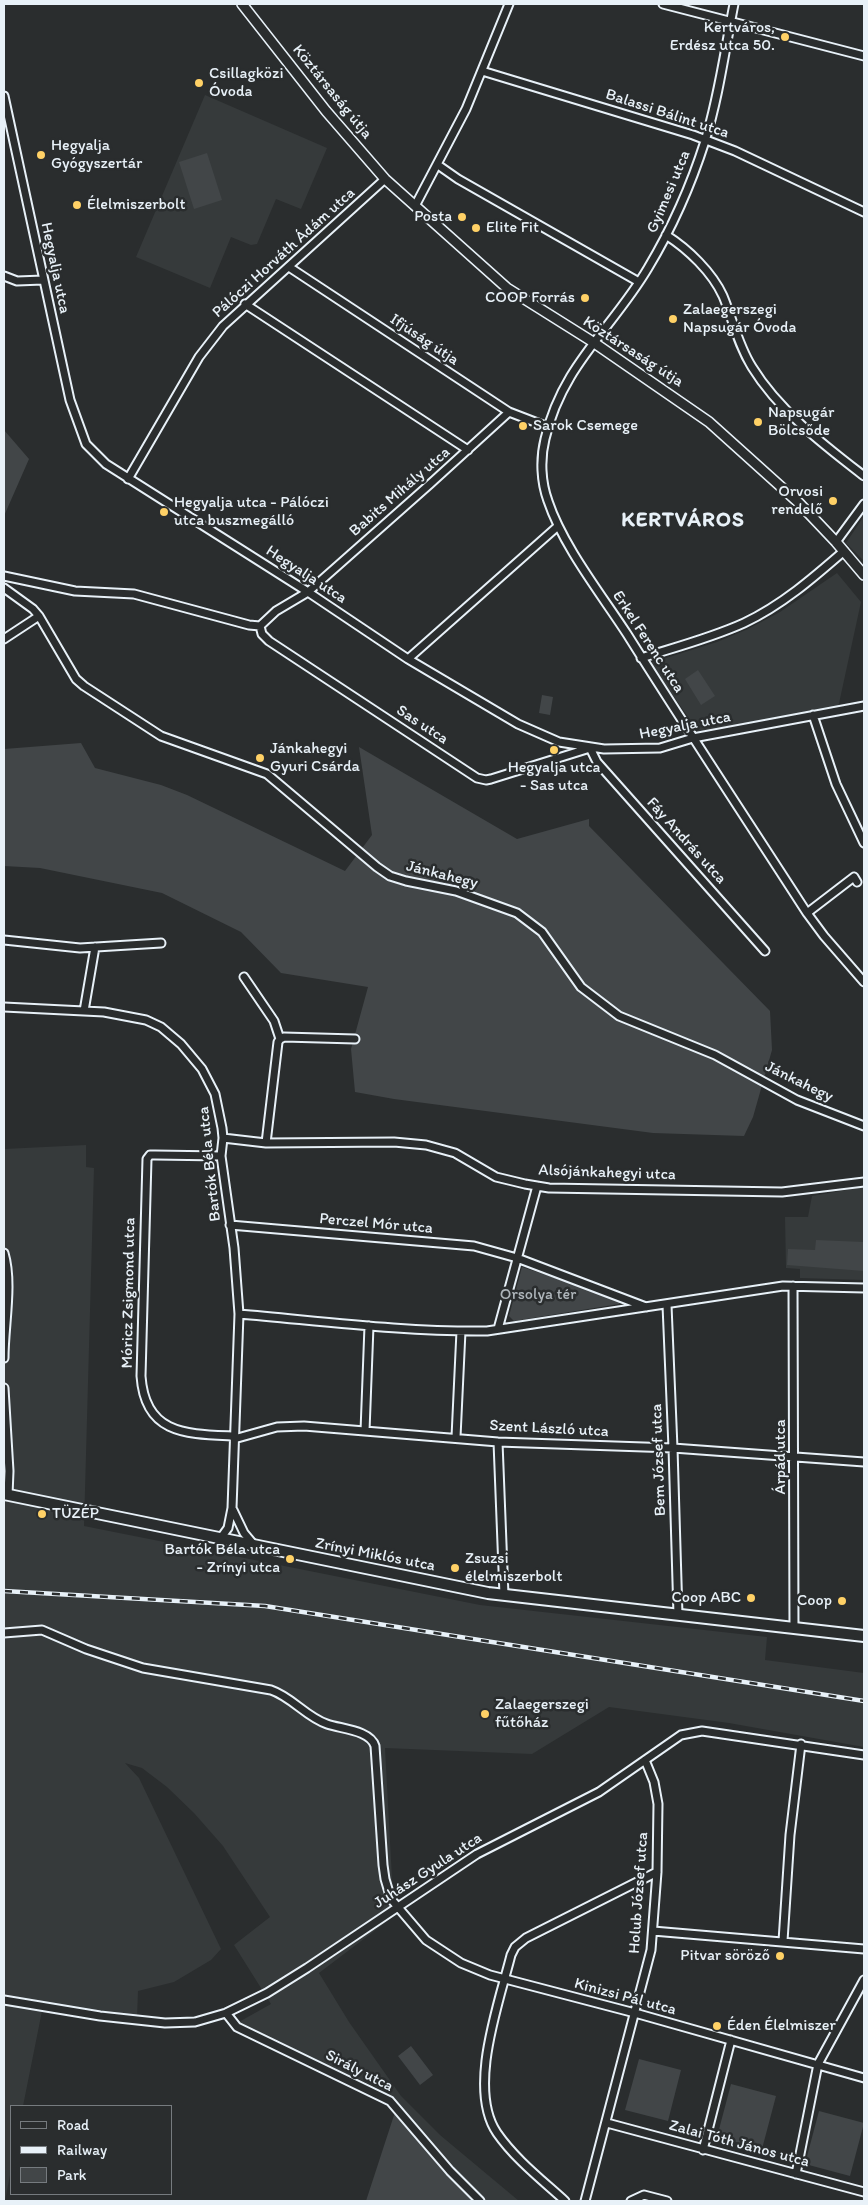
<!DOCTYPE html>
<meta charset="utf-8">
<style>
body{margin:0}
#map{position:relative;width:868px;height:2205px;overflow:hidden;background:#2a2d2e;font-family:Itim,sans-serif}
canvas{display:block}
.frame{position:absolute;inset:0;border:5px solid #e8f1f8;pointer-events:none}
.legend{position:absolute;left:10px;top:2105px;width:162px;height:90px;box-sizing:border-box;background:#2a2d2e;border:1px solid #767b7f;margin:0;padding:6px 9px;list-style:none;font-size:15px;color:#e8f1f8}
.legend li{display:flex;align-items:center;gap:10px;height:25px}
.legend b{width:25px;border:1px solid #767b7f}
</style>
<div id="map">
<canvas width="868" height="2205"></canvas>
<div class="frame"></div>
<ul class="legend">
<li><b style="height:6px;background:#2a2d2e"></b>Road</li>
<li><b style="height:6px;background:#e8f1f8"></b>Railway</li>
<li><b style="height:14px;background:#424648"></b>Park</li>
</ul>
</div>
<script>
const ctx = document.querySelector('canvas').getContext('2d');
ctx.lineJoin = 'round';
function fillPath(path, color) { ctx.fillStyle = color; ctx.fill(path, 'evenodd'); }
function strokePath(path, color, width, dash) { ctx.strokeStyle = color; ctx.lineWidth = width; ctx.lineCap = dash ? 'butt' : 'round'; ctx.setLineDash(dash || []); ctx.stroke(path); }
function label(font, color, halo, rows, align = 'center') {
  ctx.font = font + ' Itim,sans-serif'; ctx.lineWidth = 5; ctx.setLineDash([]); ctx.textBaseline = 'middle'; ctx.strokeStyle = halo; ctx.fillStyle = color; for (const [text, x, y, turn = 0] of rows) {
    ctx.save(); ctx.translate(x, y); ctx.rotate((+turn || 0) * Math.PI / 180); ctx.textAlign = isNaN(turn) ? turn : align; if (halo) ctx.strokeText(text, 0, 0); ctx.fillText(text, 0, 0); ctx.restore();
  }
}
const built = new Path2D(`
 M205 95 327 148 301 209 276 199 257 244 251 245 231 237 210 288 136 257Z
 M864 516V561L846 543Z
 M837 573 861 602 838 708 698 731 650 663 717 642 748 629 780 612Z
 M86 1145V1167L94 1168 84 1526 480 1605 767 1637 765 1660 864 1673V1747L729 1723 609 1707 532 1754 385 1748 394 1916 319 1973 349 2022 401 2096 440 2135 519 2201H484L382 2090 237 2023 271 2004 234 1945 270 1917 223 1846 194 1813 167 1787 142 1768 125 1763 139 1778 221 1949 211 1960 174 1982 138 1991 137 2018 43 2006 23 2106H11V2170L5 2201H4V1149Z
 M864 1187V1280L800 1278V1269L786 1268 785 1217H808L812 1196Z`);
const green = new Path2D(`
 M207 153 222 200 194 209 179 162Z
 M4 430 29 459 4 516Z
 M698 670 715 696 701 705 685 679Z
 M542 695 553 697 550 715 539 713Z
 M81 743 95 768 161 785 187 795 345 871 372 835 359 747 517 839 589 819V826L770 1011 772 1050 753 1117 744 1136 653 1133 394 1099 355 1092 351 1049 368 987 281 973 241 932 162 893 40 868 4 866V749Z
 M816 1240 864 1242V1271L787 1265 788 1249 815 1250Z
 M522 1267 621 1300 619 1304 514 1321 509 1316Z
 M411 2046 433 2075 420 2085 398 2056Z
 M639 2059 681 2070 668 2121 625 2110Z
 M731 2084 776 2096 762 2149 717 2137Z
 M397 2106 426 2141 484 2201H366Z
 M819 2111 864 2123 850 2176 805 2164Z`);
const minor = new Path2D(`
 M663 4 864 56
 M734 4C725 49 719 96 705 141 691 185 672 228 648 268 612 329 562 365 545 439 540 459 541 482 548 501 563 546 601 594 627 634 686 728 747 820 807 913L824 936 864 982
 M482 71 693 135 735 151 864 212
 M4 96 70 400 86 444 106 464 308 592 408 659 518 724 559 742 604 749 660 748 693 738 864 706
 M438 165 458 179 639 282
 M415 206 466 109 509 4
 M666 235C688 249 712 272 723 296 733 320 738 345 752 367 779 411 824 445 864 476
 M289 267 509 412 548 427
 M4 276 17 281 43 280
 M245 304 468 450
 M128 479 199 357 223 326 385 179
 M836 542 864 504
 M4 576 75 591 134 594 249 625 260 626 276 611 308 592 430 484 509 412
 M4 588 33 609 39 616 76 679 84 686 161 736 267 774 377 867 390 876 406 881 456 891 517 913 542 932 581 987 619 1016 715 1055 797 1100 864 1126
 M260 626 262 634 269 641 477 778 486 780 491 779 590 748 597 762 765 951
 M4 639 39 616
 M641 658C676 647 711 638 744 623 782 605 813 578 844 551
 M408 659 558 526
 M813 715 836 784 864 843
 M807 913 854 877 857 882
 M4 940 80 948 161 943
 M244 977 274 1021 280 1039
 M4 1007 104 1012 146 1020 161 1027 181 1044 202 1069 215 1094 222 1128 223 1138 221 1156 234 1248 239 1314 232 1508 228 1528 220 1539
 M84 1011 95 947
 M280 1039 284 1037 355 1039
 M223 1138 266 1143 394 1142 426 1145 455 1153 496 1177 525 1184 549 1188 782 1192 864 1182
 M266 1143 278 1042 280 1039
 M221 1156 155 1155H150L147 1159 141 1376C145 1435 187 1434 234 1436
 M230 1225 474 1246 517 1258 646 1307
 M793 1286 794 1628
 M667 1305 673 1448 678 1615
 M239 1314C321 1321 404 1332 487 1331L783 1286 864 1288
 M498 1329 537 1186
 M4 1358C4 1326 13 1283 4 1253
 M4 1388 9 1471 8 1495
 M365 1431 369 1326
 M456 1437 461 1331
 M234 1439 277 1427 304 1426 498 1442 673 1448 864 1462
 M498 1442 504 1595
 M233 1510 244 1533 254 1545
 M4 1633 42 1630 86 1649 143 1668 271 1690C292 1697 306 1717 327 1724 341 1729 370 1730 375 1746L383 1865 385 1879 391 1899 426 1940 461 1963 490 1975 635 2013 864 2078
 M653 1931 864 1949
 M783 1941 790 1835 801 1744
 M4 2000 100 2016 165 2023 195 2022 226 2013 267 1993 307 1968 477 1854 599 1792 681 1735 702 1731 864 1755
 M226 2013 237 2027 390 2101 450 2171 480 2201
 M607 2123 864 2192
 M703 2150 731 2040
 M796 2174 818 2064 864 1980
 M565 2201C542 2180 515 2159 497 2133 467 2089 499 2003 511 1955L515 1947 526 1938 657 1872
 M585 2201 651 1950 657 1872 658 1804 654 1782 645 1760
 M631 2201 644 2195 667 2201`);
const tertiary = new Path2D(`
 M242 4 326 111 385 179 507 288 593 342 709 422 799 503 836 542 864 575`);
const secondary = new Path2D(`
 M4 1494 488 1593 864 1636`);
const rail = new Path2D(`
 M4 1591 265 1606 864 1701`);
const markers = [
 [785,37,5,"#ffd166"],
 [199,83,5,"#ffd166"],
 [41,155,5,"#ffd166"],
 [77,205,5,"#ffd166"],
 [462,217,5,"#ffd166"],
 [476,228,5,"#ffd166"],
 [585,298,5,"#ffd166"],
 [673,319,5,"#ffd166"],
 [758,422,5,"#ffd166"],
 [523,426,5,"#ffd166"],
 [833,501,5,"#ffd166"],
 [164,512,5,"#ffd166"],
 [554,750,5,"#ffd166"],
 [260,758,5,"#ffd166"],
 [42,1514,5,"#ffd166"],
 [290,1559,5,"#ffd166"],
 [455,1568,5,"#ffd166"],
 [751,1598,5,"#ffd166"],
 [842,1601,5,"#ffd166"],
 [485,1714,5,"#ffd166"],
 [780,1956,5,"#ffd166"],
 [717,2026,5,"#ffd166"]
];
const poiNames = [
 ["Kertváros,",775,28,"right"],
 ["Erdész utca 50.",775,46,"right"],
 ["Csillagközi",209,74],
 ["Óvoda",209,92],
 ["Hegyalja",51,146],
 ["Gyógyszertár",51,164],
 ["Élelmiszerbolt",87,205],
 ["Posta",452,217,"right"],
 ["Elite Fit",486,228],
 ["COOP Forrás",575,298,"right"],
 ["Zalaegerszegi",683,310],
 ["Napsugár Óvoda",683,328],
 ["Napsugár",768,413],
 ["Bölcsőde",768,431],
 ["Sarok Csemege",533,426],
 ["Orvosi",823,492,"right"],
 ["rendelő",823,510,"right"],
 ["Hegyalja utca - Pálóczi",174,503],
 ["utca buszmegálló",174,521],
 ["Jánkahegyi",270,749],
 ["Gyuri Csárda",270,767],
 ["Hegyalja utca",554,768,"center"],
 ["- Sas utca",554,786,"center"],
 ["TÜZÉP",52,1514],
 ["Bartók Béla utca",280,1550,"right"],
 ["- Zrínyi utca",280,1568,"right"],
 ["Zsuzsi",465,1559],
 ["élelmiszerbolt",465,1577],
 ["Coop ABC",741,1598,"right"],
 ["Coop",832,1601,"right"],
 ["Zalaegerszegi",495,1705],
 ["fűtőház",495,1723],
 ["Pitvar söröző",770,1956,"right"],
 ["Éden Élelmiszer",727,2026]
];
const streetNames = [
 ["Köztársaság útja",332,92,51],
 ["Balassi Bálint utca",667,114,18],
 ["Gyimesi utca",669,192,-67],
 ["Pálóczi Horváth Ádám utca",284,253,-42],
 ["Hegyalja utca",55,268,78],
 ["Ifjúság útja",424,340,34],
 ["Köztársaság útja",633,352,33],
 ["Babits Mihály utca",400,492,-41],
 ["Hegyalja utca",306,575,33],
 ["Erkel Ferenc utca",648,642,57],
 ["Sas utca",422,725,33],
 ["Hegyalja utca",685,726,-11],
 ["Fáy András utca",686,841,48],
 ["Jánkahegy",442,875,14],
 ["Jánkahegy",799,1082,26],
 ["Bartók Béla utca",210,1164,-96],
 ["Alsójánkahegyi utca",607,1173,2],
 ["Perczel Mór utca",376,1224,5],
 ["Móricz Zsigmond utca",129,1293,-89],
 ["Szent László utca",549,1429,3],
 ["Árpád utca",781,1457,-90],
 ["Bem József utca",659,1460,-92],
 ["Zrínyi Miklós utca",375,1555,11],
 ["Juhász Gyula utca",428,1871,-33],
 ["Holub József utca",639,1893,-86],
 ["Kinizsi Pál utca",625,1997,15],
 ["Sirály utca",359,2071,27],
 ["Zalai Tóth János utca",739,2144,15]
];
const parkNames = [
 ["Orsolya tér",538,1295]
];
const districtNames = [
 ["KERTVÁROS",683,521]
];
fillPath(built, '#363a3b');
fillPath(green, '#424648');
strokePath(minor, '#e8f1f8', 11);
strokePath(tertiary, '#e8f1f8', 12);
strokePath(secondary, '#e8f1f8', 14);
strokePath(minor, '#2a2d2e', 7);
strokePath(tertiary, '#2a2d2e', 9);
strokePath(secondary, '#2a2d2e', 10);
strokePath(rail, '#e8f1f8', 4.5);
strokePath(rail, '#2a2d2e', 2.5, [8]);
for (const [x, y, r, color] of markers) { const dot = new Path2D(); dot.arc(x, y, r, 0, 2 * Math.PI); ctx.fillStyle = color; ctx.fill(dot); strokePath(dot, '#2a2d2e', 2); }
label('16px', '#e8f1f8', '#2a2d2e', poiNames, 'left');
label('16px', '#e8f1f8', '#2a2d2e', streetNames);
label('16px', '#aeb5ba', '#2a2d2e', parkNames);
ctx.letterSpacing = '1px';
label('bold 21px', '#e8f1f8', '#2a2d2e', districtNames);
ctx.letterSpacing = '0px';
</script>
